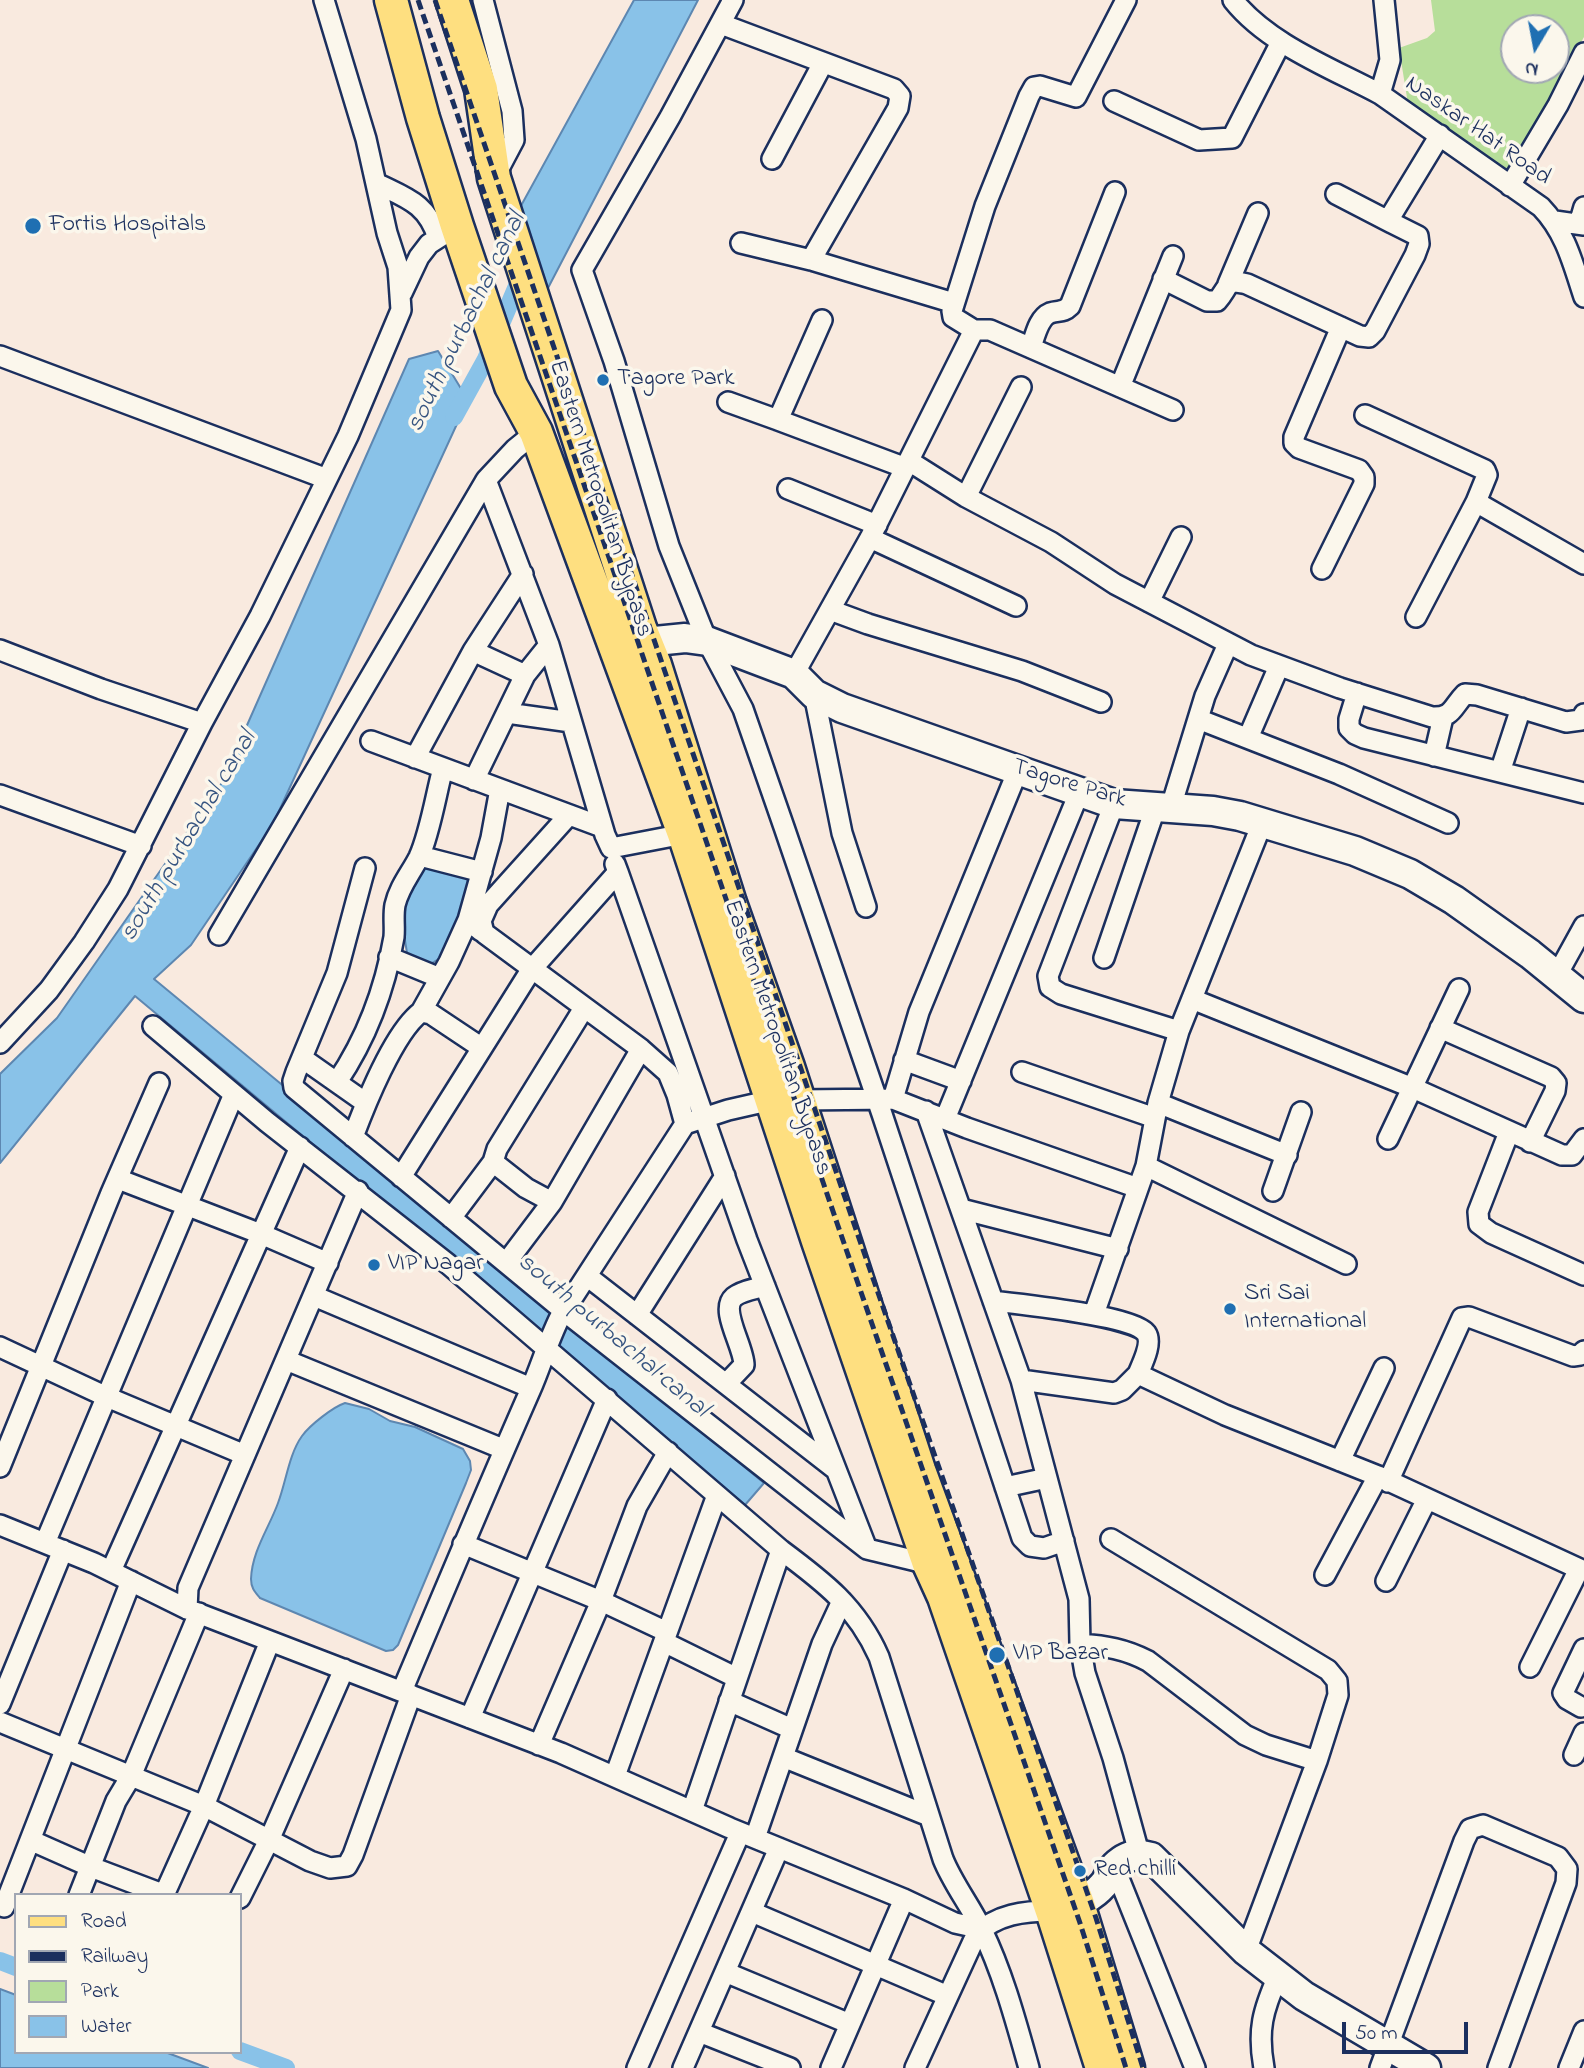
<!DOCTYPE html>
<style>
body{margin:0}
#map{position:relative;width:1584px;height:2068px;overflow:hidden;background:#f9eadf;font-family:"Indie Flower",sans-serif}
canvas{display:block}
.legend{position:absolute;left:14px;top:1893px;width:228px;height:161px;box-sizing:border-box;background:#fbf7ec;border:2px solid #a1a7b3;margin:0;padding:9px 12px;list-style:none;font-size:21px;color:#1b2f5e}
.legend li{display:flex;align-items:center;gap:14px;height:35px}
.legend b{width:35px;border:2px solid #a1a7b3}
.north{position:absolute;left:1500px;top:14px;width:70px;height:70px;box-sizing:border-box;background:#fbf7ec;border:2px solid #a1a7b3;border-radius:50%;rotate:190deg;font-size:19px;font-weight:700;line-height:28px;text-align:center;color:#1b2f5e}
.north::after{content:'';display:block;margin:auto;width:24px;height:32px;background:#1f6fb2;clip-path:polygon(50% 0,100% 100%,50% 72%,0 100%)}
.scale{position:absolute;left:1342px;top:2022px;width:126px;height:32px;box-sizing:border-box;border:4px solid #1b2f5e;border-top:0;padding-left:9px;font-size:21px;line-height:24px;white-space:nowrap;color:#1b2f5e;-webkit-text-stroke:5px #fbf7ec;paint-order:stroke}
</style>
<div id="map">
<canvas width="1584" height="2068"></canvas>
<ul class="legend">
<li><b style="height:9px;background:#fedf80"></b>Road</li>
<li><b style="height:9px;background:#1b2f5e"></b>Railway</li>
<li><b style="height:19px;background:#b7de9a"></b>Park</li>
<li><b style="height:19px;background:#89c2e8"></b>Water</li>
</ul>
<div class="north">N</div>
<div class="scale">50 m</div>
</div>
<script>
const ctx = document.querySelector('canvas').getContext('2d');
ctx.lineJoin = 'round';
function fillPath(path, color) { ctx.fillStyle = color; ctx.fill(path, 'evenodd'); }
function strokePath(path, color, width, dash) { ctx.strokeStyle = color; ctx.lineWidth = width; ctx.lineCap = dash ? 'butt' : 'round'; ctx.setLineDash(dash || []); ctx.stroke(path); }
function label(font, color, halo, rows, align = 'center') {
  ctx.font = font + ' "Indie Flower",sans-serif'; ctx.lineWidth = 7; ctx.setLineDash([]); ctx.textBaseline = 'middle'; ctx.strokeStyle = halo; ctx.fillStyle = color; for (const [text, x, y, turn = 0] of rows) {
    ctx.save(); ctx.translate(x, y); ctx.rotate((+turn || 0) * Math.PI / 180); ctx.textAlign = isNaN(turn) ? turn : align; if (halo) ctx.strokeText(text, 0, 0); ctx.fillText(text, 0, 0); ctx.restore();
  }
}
const green = new Path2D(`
 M1431 0H1584V37L1509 176 1408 104 1399 48 1427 38 1435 31ZM1514 28H1556V70H1514Z`);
const water = new Path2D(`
 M634 0H698L548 288 517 213Z
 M438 351 468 400 273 824 191 945 154 979 764 1483 745 1505 135 996 0 1163V1074L57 1018 221 784 409 359Z
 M419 861 466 875 468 882C463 904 456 951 434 962 425 967 416 962 408 959L401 916Z
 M345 1403 369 1409 390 1421 415 1427 463 1449 470 1461 471 1470 466 1483 398 1645 393 1650 386 1651 260 1598C255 1592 251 1588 251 1579 252 1551 269 1528 278 1503 286 1482 289 1454 302 1436 310 1425 333 1407 345 1403Z
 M0 1989 16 1995V2052H165L208 2068H0Z`);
const canal = new Path2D(`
 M454 417 486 359 523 272
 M0 1961 16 1967
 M240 2051 286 2068`);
const street = new Path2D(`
 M483 0 512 111 514 140 495 176
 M733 0 670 117 582 270 614 361 669 546 707 641 743 709 784 827 882 1114 1022 1538 1030 1546 1044 1548 1064 1541
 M1233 0C1268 44 1331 68 1380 94
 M1384 0 1390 60 1380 94 1541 207C1566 233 1573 264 1584 297
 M721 24 894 89 900 96 898 108 811 260
 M1114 101 1199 140 1232 138 1281 42
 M772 159 823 63
 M376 183C406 198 427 203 438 238
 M1510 186 1558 105 1584 53
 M1336 194 1392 223
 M1555 221 1584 225
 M1579 224 1584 207
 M741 243 811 260 954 303
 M1163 279 1207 301H1217C1229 288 1225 278 1247 284L1360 336 1369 337 1375 331 1415 255 1419 244 1418 236 1392 223V214L1440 135
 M1228 284 1258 213
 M402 293 419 257 429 244 457 226
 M822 320 778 420 906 468
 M974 330 953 317 952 311 985 206 1029 96 1034 87 1040 86 1076 97 1126 0
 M1031 347C1035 337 1038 318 1050 313 1059 310 1063 313 1070 306L1115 192
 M0 356 327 479
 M1120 387 1173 256
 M728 402 778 420
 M1365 415 1485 470 1487 475 1476 502
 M536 432 515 449 486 480 549 645 605 835 611 848 684 834
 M909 461 966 497 1051 542 1115 584 1251 655 1340 688 1432 717C1453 718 1452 707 1465 694L1477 695 1566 722 1581 720 1584 714
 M788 489 877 525
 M966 497 1021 387
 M870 538 1016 606
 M1322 569 1364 484V477L1359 470 1299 448 1294 443V437L1341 327
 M1149 602 1181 537
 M830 610 868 624 1022 671 1101 702
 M1416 617 1476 502 1584 564
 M0 650 101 689 202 723
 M473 651 525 675
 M794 674 870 538 974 330H990L1173 410
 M1357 693 1349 719V728L1355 734 1364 738 1584 793
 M814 694 842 833 866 907
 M507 713 571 722
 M1198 719 1339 774 1448 823
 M1248 738 1279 666
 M371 741 602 827
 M1434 756 1443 717
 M415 758 473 651 523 574
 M1500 772 1521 708
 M474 780 525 675 549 645
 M0 795 141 846
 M1114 804 1048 976 1050 987 1061 994 1179 1031
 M1170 810 1205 696 1228 644
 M569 815 488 905 481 921 484 933 641 1049 668 1073 677 1095 685 1124
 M420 856 482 872
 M365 868 337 973 296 1072 293 1081 294 1088 564 1311 867 1549
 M618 872 747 1240 867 1549 929 1564
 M481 931 468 920 491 838 500 789
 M219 935 486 480
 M389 957 440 978
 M1104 958 1155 809
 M1557 975 1584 926
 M1192 999 1413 1088 1562 1155H1572L1584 1139
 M584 1008 497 1149 493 1162 526 1188 552 1202 641 1049
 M421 1012 449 962 468 920
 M153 1026 267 1122 448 1264 781 1550C824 1582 857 1607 879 1657L943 1859C953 1884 970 1905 982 1930 1003 1973 1016 2022 1029 2068
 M1440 1028 1551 1077 1556 1083 1555 1091 1530 1142
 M0 1043 49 990 84 942 118 889 202 723 260 616 348 436 401 310 398 267 387 233 366 139 324 0
 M302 1058 366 1103
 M904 1060 961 1081
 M1022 1072 1155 1118
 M337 1082C366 1039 385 989 394 937 395 927 393 916 395 905 399 887 411 873 419 857 430 833 436 794 443 768
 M893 1099 919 1012 1018 770
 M798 1100 893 1099 967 1128 1138 1188
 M1158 1103 1287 1155
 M926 1111 1021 1380 1079 1599 1080 1644 1085 1673 1113 1758 1139 1853
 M945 1119 1079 793
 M1509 1132 1478 1212 1479 1224 1491 1233 1584 1275
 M353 1137C365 1105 394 1032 421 1012L431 1014 482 1048
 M1388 1139 1459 989
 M1146 1166 1346 1264
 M401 1177 531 970 618 872 615 864
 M118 1179 261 1234 328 1263
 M1273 1191 1301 1112
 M961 1209 1118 1249
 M451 1218 493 1162
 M506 1263 552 1202
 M587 1276 835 1469
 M314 1296 531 1388
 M993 1301C1019 1304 1133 1316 1146 1333 1153 1343 1142 1364 1138 1374
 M1094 1314 1146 1166 1158 1103 1179 1031 1263 821
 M637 1315 725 1176
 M0 1347 107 1397 245 1455
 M286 1360 503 1449
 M1021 1380 1114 1393 1122 1390 1138 1374 1225 1415 1378 1476 1584 1571
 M726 1384 744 1365C744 1346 719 1310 734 1297 741 1291 755 1289 765 1286
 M1340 1461 1384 1368
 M0 1467 111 1193 159 1083
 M1388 1482 1462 1318 1469 1317 1573 1356 1580 1355 1584 1351
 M1005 1487 1047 1478
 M0 1525 94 1563 187 1609 561 1753 730 1828 904 1899 955 1923 982 1929
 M1111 1539 1328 1670 1337 1681 1338 1695 1317 1761 1246 1951
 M45 1543 234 1094
 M463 1544 601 1601 667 1632
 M111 1571 300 1147
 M1325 1575 1378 1476
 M1386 1581 1427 1499
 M187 1609 188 1588 358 1191
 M664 1642 737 1678
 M1080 1644C1106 1646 1125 1649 1148 1661L1245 1735 1266 1745 1317 1761
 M1530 1667 1579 1569
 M402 1691C444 1591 486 1491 530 1391 541 1366 548 1341 560 1317L685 1124 728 1110 772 1100
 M729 1701 792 1729
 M0 1704 63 1550
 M1581 1707 1567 1699 1563 1693 1584 1649
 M470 1718 607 1399
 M0 1722 204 1806 310 1861 330 1868 347 1866 353 1855 411 1695
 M539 1745 601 1601 637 1506 668 1452
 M1574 1755 1584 1733
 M783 1757 929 1816
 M615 1776 717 1495
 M692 1811 781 1550
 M755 1838 822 1644 842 1601
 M30 1840 91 1867 165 1895
 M1114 1866 1195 2068
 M79 1895 116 1801 131 1776 199 1613
 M164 1895 204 1806 270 1641
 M240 1898 270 1838 344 1669
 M4 1907 131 1581
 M752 1912 948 1996
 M725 1972 850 2024
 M699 2032 790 2068
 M637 2068 740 1833
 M683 2068 779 1848
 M831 2068 904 1899
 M915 2068 976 1935C996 1914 1025 1911 1052 1911
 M1264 2068C1257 2030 1263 2010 1278 1976
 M1380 2068 1464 1841 1470 1829 1483 1825 1558 1857 1567 1869 1566 1883 1498 2068
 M1569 2068 1584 2031`);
const secondary = new Path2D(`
 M627 647 645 642 685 638 707 641 794 674 814 694 842 708 1114 804 1213 811 1240 816 1355 851 1410 874 1454 900 1530 954 1584 998
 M1058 1909C1075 1905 1092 1898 1103 1885 1108 1880 1110 1871 1115 1866 1126 1855 1138 1853 1151 1857L1246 1951 1304 1996 1426 2068`);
const primary = new Path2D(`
 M391 0 423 118 457 226 511 386 536 432 684 834 818 1241 929 1564 944 1597 1052 1911 1102 2068
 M452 0 481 89 494 178 640 628 655 665 730 903 788 1067 919 1470 1078 1904 1128 2068`);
const rail = new Path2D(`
 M418 0 837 1223 1080 1923 1126 2068
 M435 0 852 1218 1096 1918 1143 2068`);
const markers = [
 [33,226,9,"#1f6fb2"],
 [603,380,7,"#1f6fb2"],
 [374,1265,7,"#1f6fb2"],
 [1230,1309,7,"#1f6fb2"],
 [997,1655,9,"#1f6fb2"],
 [1080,1871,7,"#1f6fb2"]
];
const streetNames = [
 ["Naskar Hat Road",1477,132,35],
 ["Eastern Metropolitan Bypass",599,499,72],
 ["Tagore Park",1069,785,17],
 ["Eastern Metropolitan Bypass",776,1038,71]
];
const poiNames = [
 ["Fortis Hospitals",49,226],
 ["Tagore Park",617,380],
 ["VIP Nagar",388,1265],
 ["Sri Sai",1244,1295],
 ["International",1244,1323],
 ["VIP Bazar",1013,1655],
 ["Red chilli",1094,1871]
];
const waterNames = [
 ["south purbachal canal",468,323,-64],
 ["south purbachal canal",190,837,-59],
 ["south purbachal canal",612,1337,40]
];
fillPath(green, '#b7de9a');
fillPath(water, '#89c2e8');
strokePath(water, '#5d87b1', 2);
strokePath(canal, '#89c2e8', 18);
strokePath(street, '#1b2f5e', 24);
strokePath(secondary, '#1b2f5e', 33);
strokePath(primary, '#1b2f5e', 37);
strokePath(street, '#fbf7ec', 19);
strokePath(secondary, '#fbf7ec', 28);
strokePath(primary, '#fedf80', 32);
strokePath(rail, '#1b2f5e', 5, [10, 5]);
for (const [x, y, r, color] of markers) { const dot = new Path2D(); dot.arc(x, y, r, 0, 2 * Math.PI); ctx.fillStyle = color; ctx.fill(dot); strokePath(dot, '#fbf7ec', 2.5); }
label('24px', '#1b2f5e', '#fbf7ec', streetNames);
label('24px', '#1b2f5e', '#fbf7ec', poiNames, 'left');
label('italic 26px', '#365480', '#fbf7ec', waterNames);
</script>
